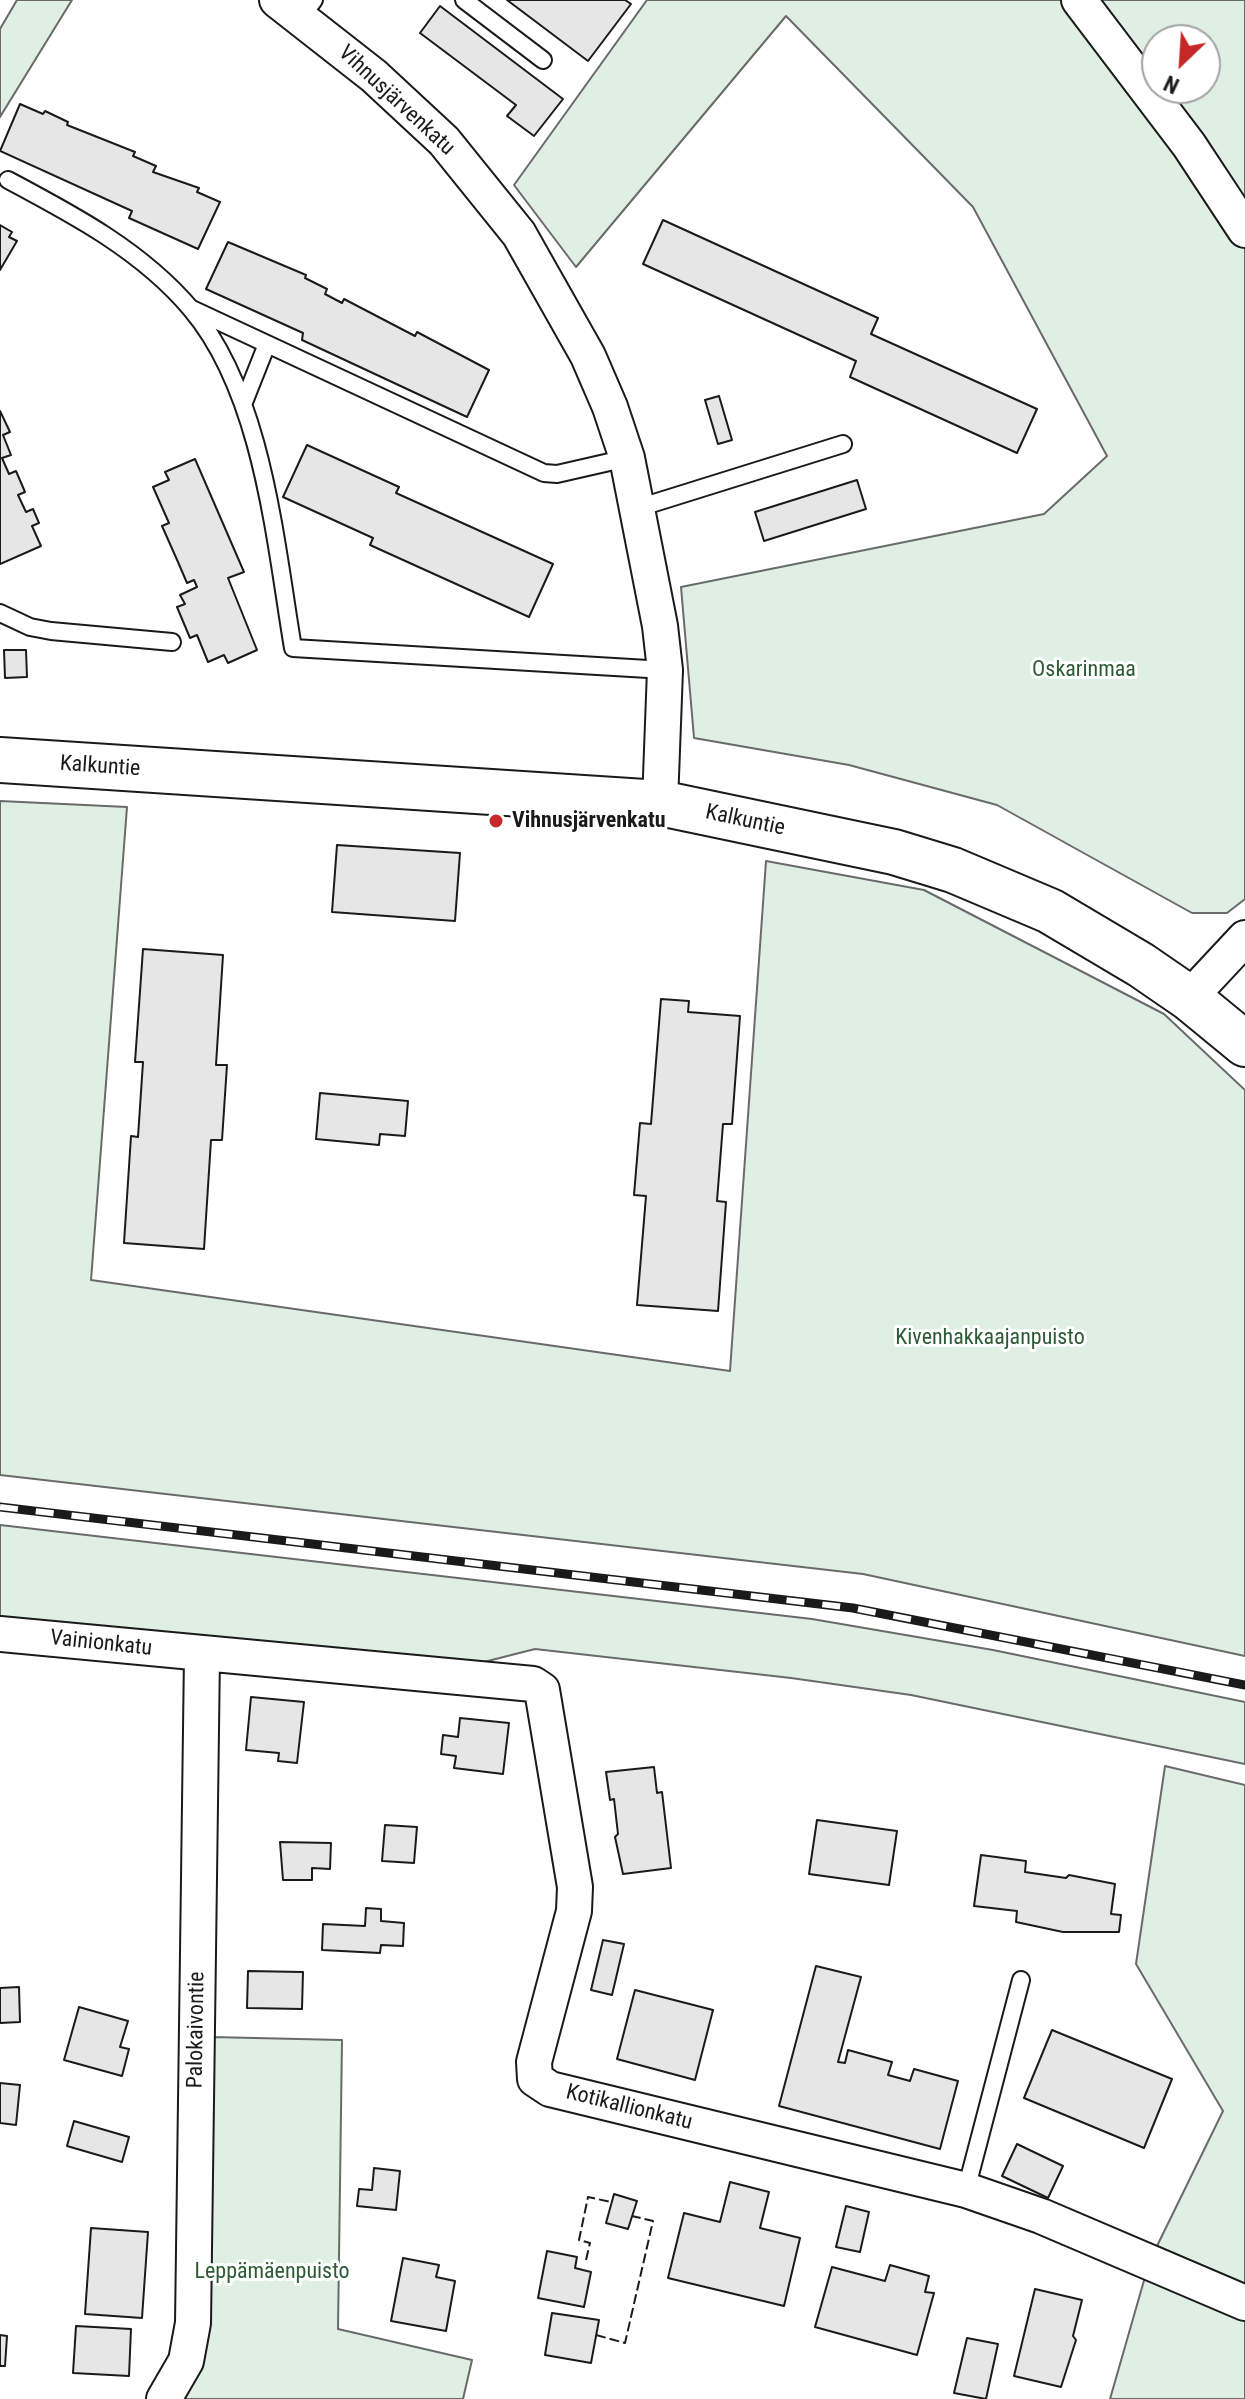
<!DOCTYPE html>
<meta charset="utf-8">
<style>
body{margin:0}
#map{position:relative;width:1245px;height:2399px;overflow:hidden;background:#fff;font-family:"Roboto Condensed",sans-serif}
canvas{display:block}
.north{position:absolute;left:1141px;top:24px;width:80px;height:80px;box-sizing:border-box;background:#fff;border:2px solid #a3a3a3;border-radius:50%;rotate:205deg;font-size:22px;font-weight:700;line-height:32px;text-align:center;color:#1a1a1a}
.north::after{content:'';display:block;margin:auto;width:28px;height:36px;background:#c62828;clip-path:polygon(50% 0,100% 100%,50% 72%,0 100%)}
</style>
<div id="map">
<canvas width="1245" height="2399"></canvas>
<div class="north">N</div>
</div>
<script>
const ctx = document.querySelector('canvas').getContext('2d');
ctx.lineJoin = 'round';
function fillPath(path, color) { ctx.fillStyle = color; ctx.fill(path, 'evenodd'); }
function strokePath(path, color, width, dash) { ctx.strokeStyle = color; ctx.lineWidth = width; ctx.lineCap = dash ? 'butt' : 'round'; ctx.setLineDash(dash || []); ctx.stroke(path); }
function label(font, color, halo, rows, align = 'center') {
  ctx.font = font + ' "Roboto Condensed",sans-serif'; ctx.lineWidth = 6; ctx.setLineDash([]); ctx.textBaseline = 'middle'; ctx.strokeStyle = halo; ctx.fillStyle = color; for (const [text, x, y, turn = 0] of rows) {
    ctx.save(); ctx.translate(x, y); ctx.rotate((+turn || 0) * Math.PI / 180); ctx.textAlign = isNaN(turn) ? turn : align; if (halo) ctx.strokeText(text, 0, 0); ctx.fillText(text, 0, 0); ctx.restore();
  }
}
const green = new Path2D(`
 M17 0H72L0 117V29Z
 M647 0H1245V899L1227 913H1192L997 805 849 765 694 738 681 587 1044 514 1107 456 973 207 786 16 576 267 514 185ZM1157 40H1205V88H1157Z
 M0 801 127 807 91 1280 730 1371 766 861 924 890 1164 1014 1245 1090V1656L863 1574 0 1475Z
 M0 1525 812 1619 993 1650 1245 1702V1764L911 1695 791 1678 535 1649 476 1664 0 1624Z
 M1165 1766 1245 1785V2284L1157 2246 1223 2111 1136 1964Z
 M211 2037 342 2040 338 2329 472 2360 463 2399H180Z
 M1145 2277 1245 2321V2399H1110Z`);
const building = new Path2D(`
 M507 0H625L631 4 588 61Z
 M440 6 563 99 534 136 507 116 516 105 420 33Z
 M20 104 43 114 45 111 68 122 67 125 135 152 133 156 156 166 153 172 199 188 197 192 220 202 198 249 129 218 132 211 0 151Z
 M663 220 878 318 871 334 1037 409 1017 453 850 377 856 361 643 264Z
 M0 225 12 232 9 237 17 241 0 270Z
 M228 242 306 275 305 278 327 289 325 294 342 303 344 299 415 336 417 332 489 370 467 417 302 340 303 333 206 289Z
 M719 396 732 440 718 444 705 400Z
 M0 411 10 432 3 435 11 455 2 458 9 474 16 471 25 492 18 495 26 512 33 509 39 523 32 526 41 546 0 564Z
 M307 445 399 487 396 493 553 564 529 617 370 545 373 538 283 497Z
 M195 459 244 572 228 578 257 650 228 663 224 655 208 662 197 635 190 638 177 607 185 604 180 595 197 587 194 580 187 583 178 562 162 526 169 523 153 487 169 480 165 472Z
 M857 480 866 509 764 541 755 512Z
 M4 650H26L27 677 5 678Z
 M337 845 460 853 455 921 332 912Z
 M143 949 223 955 216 1065H227L222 1140H211L204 1249 124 1243 131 1136 138 1137 143 1062H135Z
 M661 999 689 1001 688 1012 740 1016 732 1124H723L717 1201 726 1202 718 1311 637 1305 646 1196 634 1195 640 1123 651 1124Z
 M320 1093 408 1101 405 1136 380 1134 379 1145 316 1139Z
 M251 1697 304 1702 297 1763 278 1761 279 1753 246 1750Z
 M460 1718 509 1723 503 1774 454 1768 456 1756 441 1754 443 1735 458 1737Z
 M654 1767 657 1793 662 1792 671 1868 623 1874 615 1837 618 1834 614 1799 610 1800 606 1772Z
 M817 1820 897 1831 889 1885 809 1874Z
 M385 1825 417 1827 414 1863 382 1861Z
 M280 1842 331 1843 330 1869 312 1868V1880H283Z
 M981 1855 1026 1861 1025 1872 1066 1878 1069 1875 1115 1884 1111 1914 1121 1915 1119 1932H1063L1016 1922 1017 1911 974 1906Z
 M366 1908 381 1909V1921L404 1923 403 1946 381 1945 380 1953 322 1950 323 1924 365 1926Z
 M603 1940 624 1944 612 1995 591 1990Z
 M816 1966 861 1977 838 2062 845 2063 848 2050 892 2062 888 2075 910 2081 914 2069 958 2081 940 2149 779 2106Z
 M248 1971 303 1972 302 2009 247 2008Z
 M19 1987 20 2022 0 2023V1988Z
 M635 1990 713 2010 695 2080 617 2059Z
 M79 2007 128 2021 120 2047 129 2049 122 2076 64 2060Z
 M1052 2030 1172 2079 1144 2148 1024 2098Z
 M0 2083 20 2085 16 2125 0 2123Z
 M74 2121 129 2137 122 2162 67 2146Z
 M1017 2144 1063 2166 1048 2198 1002 2176Z
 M374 2168 400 2171 396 2210 357 2206 359 2189 372 2190Z
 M730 2182 769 2192 760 2228 800 2238 784 2306 668 2278 684 2213 720 2222Z
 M614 2194 637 2201 628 2229 606 2223Z
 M846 2206 869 2212 860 2252 836 2247Z
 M91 2228 148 2232 142 2318 85 2314Z
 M547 2251 577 2257 575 2268 591 2272 584 2307 538 2298Z
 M403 2258 439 2265 436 2277 455 2281 446 2331 391 2321Z
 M890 2265 929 2276 925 2292 934 2293 917 2355 815 2327 832 2267 885 2281Z
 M1035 2289 1082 2300 1073 2336 1076 2340 1061 2387 1014 2376Z
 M552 2313 599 2320 591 2363 545 2355Z
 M76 2326 131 2329 129 2376 73 2373Z
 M0 2335 7 2336 5 2366H0Z
 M967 2338 998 2344 986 2399 954 2393Z`);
const lane = new Path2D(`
 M464 0 543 60
 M301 17 314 0
 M8 180C74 215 142 251 191 309 263 394 275 541 293 648L665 670
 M192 309 544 473 557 474 627 458
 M244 402 267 344
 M638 508 843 444
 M0 613 30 627 51 631 172 642
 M966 2190 1021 1980`);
const street = new Path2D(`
 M277 0 374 76 444 141 519 234 588 356 610 407 627 458 660 626 665 670 660 803
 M1079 0 1189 145 1245 230
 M1189 998 1245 938
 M0 1634 533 1684 542 1690 575 1887 574 1911 534 2062 535 2079 550 2089 966 2190 1041 2216 1245 2303
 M164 2399 186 2361 193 2323 202 1655`);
const secondary = new Path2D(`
 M0 760 660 803 894 852 953 870 1050 911 1141 965 1189 998 1245 1044`);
const rail = new Path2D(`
 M0 1507 853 1608 1245 1685`);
const fence = new Path2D(`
 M586 2260 590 2243 579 2240 588 2197 611 2202
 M596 2335 625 2343 653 2221 632 2216`);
const markers = [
 [496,821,8,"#c62828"]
];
const streetNames = [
 ["Vihnusjärvenkatu",396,101,43],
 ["Kalkuntie",100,767,4],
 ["Kalkuntie",745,821,12],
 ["Vainionkatu",101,1644,6],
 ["Palokaivontie",197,2030,-89],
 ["Kotikallionkatu",629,2108,14]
];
const parkNames = [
 ["Oskarinmaa",1084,670],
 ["Kivenhakkaajanpuisto",990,1338],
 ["Leppämäenpuisto",272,2272]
];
const poiNames = [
 ["Vihnusjärvenkatu",512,821]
];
fillPath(green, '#e0efe3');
strokePath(green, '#6a6a6a', 2);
fillPath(building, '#e6e6e6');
strokePath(building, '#1a1a1a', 2);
strokePath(lane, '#1a1a1a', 20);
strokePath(street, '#1a1a1a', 38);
strokePath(secondary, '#1a1a1a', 48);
strokePath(lane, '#fff', 16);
strokePath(street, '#fff', 34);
strokePath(secondary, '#fff', 44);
strokePath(rail, '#1a1a1a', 9);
strokePath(rail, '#fff', 6, [18]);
strokePath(fence, '#1a1a1a', 2, [10, 4]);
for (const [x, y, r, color] of markers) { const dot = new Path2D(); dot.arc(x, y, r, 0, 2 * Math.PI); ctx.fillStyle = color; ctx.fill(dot); strokePath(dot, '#fff', 3); }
label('22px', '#1a1a1a', '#fff', streetNames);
label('22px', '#2b5a34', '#fff', parkNames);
label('bold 22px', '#1a1a1a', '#fff', poiNames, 'left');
</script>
